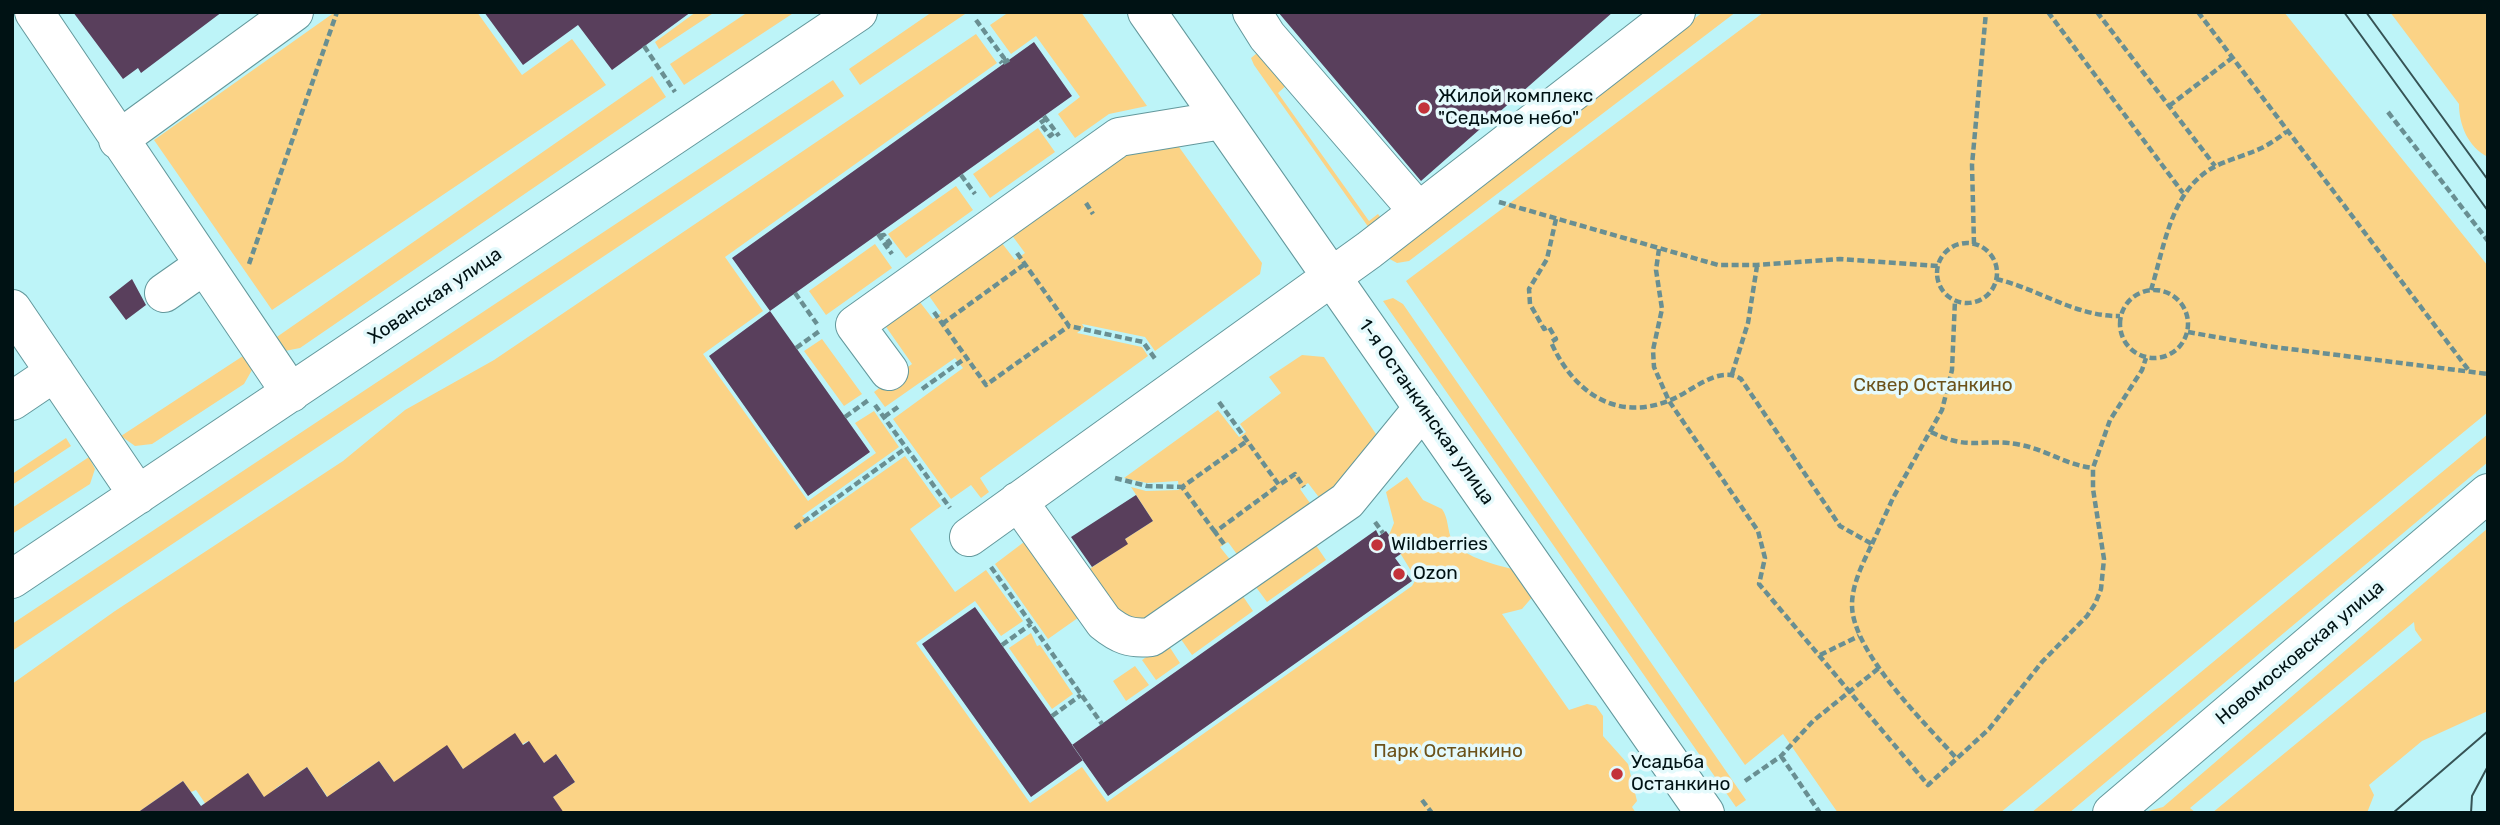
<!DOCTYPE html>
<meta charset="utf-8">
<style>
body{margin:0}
#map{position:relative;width:2500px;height:825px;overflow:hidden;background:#bdf4f8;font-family:Rubik,sans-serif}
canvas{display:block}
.frame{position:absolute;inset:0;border:14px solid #001214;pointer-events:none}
</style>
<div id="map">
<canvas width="2500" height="825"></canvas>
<div class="frame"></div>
</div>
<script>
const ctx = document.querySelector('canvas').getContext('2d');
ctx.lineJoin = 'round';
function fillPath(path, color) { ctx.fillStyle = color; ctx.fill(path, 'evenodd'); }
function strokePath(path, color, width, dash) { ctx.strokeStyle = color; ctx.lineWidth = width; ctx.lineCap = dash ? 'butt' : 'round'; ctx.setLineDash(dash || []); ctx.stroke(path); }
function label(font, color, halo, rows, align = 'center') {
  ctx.font = font + ' Rubik,sans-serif'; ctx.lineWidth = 7; ctx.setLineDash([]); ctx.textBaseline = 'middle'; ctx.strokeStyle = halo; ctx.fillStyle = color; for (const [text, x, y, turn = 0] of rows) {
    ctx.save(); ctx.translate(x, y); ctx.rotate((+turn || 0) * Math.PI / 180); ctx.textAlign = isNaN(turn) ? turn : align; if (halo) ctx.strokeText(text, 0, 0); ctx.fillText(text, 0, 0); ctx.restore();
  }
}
const green = new Path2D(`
 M335 12H477L522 75 572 39 606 85 272 310 154 140Z
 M696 12H715L659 49 655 42Z
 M748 12H795L684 85 670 64Z
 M932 12H968L860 85 849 69Z
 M1009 12H1081L1147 106 1109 114 1075 138 1058 114 1080 97 1036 36 1011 54 990 25Z
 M1703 12H1736L1409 261 1397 263 1386 257Z
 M1764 12H2284L2488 266V412L2000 813H1838L1783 734 1745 765 1406 281Z
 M2390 12H2488V157C2468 147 2459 125 2459 104Z
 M976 34 997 63 725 257 763 311 703 354 808 501 876 453 855 423 874 411 899 447 802 516 811 522 905 456 941 506 910 529 955 592 986 570 1023 621 1001 636 975 601 916 643 1030 803 1082 767 1107 802 1412 586 1416 579 1389 535 1394 523 1386 492 1407 477 1423 500 1442 509C1449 519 1447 531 1452 540 1462 558 1503 567 1522 571L1534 595 1522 609 1502 614 1569 710 1587 704 1596 706 1603 716V736L1628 764 1637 801 1632 807 1636 813H563L553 797 575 782 557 755 544 763 528 741 467 774 447 746 409 772 398 787 379 761 342 786 331 802 307 767 276 788 268 803 248 774 209 809 196 790 191 792 183 781 137 813H12V684L115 611 343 461 405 410 494 360Z
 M1262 49 1290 82 1278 93 1369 221 1378 214 1381 218 1369 228 1254 65 1251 58Z
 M652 76 666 97 300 348 285 351 271 341Z
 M833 80 844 96 12 651V624Z
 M1038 128 1055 152 990 198 973 174Z
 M1174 140 1262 263 1260 274 1155 351 1145 337 1082 324 1084 327 1077 333 1142 347 1148 356 980 478 989 492 981 498 971 485 951 499 893 419 963 368 955 358 885 407 874 392 912 364 882 321 916 297 933 319 941 313 925 290 998 238 1015 260 1025 253 1008 230 1123 149Z
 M956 186 973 210 906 258 888 234Z
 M875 244 892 268 826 315 809 291Z
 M1393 298 1403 304 1746 800 1736 807 1383 301Z
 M822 339 862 394 844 406 804 351Z
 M246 354 252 370 244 384 152 444 135 446 121 436Z
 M1302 355 1324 357 1380 440 1360 466 1321 500 1308 483 1300 489 1312 506 1239 557 1228 542 1220 547 1232 562 1145 619C1115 622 1103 591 1088 570L1127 544 1125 539 1153 521 1131 487 1146 491 1179 490 1178 481 1147 483 1124 478 1218 410 1239 437 1246 432 1240 424 1281 393 1269 377Z
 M2488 434V462L2069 813H2031Z
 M66 438 71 446 12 485V474Z
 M89 457 95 469 90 484 12 534V508Z
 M2488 528V711L2422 741 2369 785 2374 795 2367 813H2212L2422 640 2415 630 2414 622 2190 808 2196 813H2141L2163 807Z
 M1028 539 1082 615 1048 639 995 564Z
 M1313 541 1326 560 1267 602 1253 583Z
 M1240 592 1253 611 1192 655 1178 635Z
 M1031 633 1037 646 1040 645 1073 694 1052 709 1009 648Z
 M1167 643 1180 663 1156 680 1142 660Z
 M1135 666 1149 685 1126 701 1113 681Z`);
const building = new Path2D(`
 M73 12H222L141 73 138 68 123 79Z
 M484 12H691L612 70 578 25 523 65Z
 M1278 12H1613L1421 181Z
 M1034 42 1072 96 770 311 732 258Z
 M132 279 146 305 126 320 109 297Z
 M770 311 870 452 808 496 709 356Z
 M1136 495 1153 521 1125 539 1128 544 1092 567 1071 537Z
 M1376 530 1379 536 1386 531 1402 553 1395 558 1412 581 1108 796 1072 745Z
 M975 607 1083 760 1031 797 922 644Z
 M515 733 523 745 529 741 544 763 556 754 575 782 553 797 564 813H137L183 781 201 806 248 773 264 797 307 767 327 797 379 761 394 782 447 745 463 769Z`);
const path = new Path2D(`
 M2048 12 2183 193
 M2097 12 2215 166
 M2198 12 2470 372
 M976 20 1004 58 1000 61 1002 63
 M644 46 675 92
 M1003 63 1012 58
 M2169 106 2232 58
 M2388 112 2488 241
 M1044 116 1059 136
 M1046 119 1040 123 1050 136 1055 132
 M961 175 975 194
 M1499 202 1718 265H1757L1840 259 1938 266
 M1086 203 1093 214
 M1556 219 1547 259 1529 289 1530 304 1544 329 1549 327 1556 339 1551 342C1572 390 1614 422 1668 401 1691 393 1718 364 1741 379L1840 526 1872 544C1863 563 1852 584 1852 605 1852 652 1926 724 1957 759
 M878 234 892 254
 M879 236 884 235 890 243 886 246
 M1937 273a30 30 0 1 1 60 0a30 30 0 1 1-60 0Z
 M1974 244 1972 165 1986 12
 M1659 249 1656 270 1662 309 1653 350 1654 367 1669 401 1758 531 1765 558 1759 584 1928 785 1989 729 2042 662 2087 616 2095 604 2101 589 2104 559 2093 489V468L2110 420 2142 370 2146 358
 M1017 253 1069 326 1143 342 1156 360
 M249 264 337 12
 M1996 279C2039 289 2076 317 2120 316
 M2120 324a34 34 0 1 1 68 0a34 34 0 1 1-68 0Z
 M2151 290C2165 245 2171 187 2218 165 2248 152 2258 154 2286 132
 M795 293 817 324
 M934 312 986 385 1069 326
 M942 324 1025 264
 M2188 332 2266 346 2488 374
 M796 348 821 330
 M1732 374 1748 323 1757 266
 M922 389 967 357
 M1219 402 1279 485 1295 474 1304 487
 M875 405 950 508
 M845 417 870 399
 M884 417 898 407
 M1931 432C1971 452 1983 437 2021 445 2047 450 2066 465 2093 468
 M1115 478 1147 486 1182 487
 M1375 522 1383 533
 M795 528 906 448
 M1215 532 1182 487 1247 441
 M1224 544 1215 532 1279 485
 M1872 544 1893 498 1942 410 1952 370 1955 300
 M991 567 1102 724
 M1002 645 1031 624
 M1820 655 1859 636
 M1052 716 1081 695
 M1781 756 1820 813
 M1745 781 1781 756 1813 721 1879 668
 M1422 800 1432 813`);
const minor = new Path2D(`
 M34 12 291 393
 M1147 12 1705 813
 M1252 12 1267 36 1418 211
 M118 140 294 12
 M164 293 204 265
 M12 309 138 495
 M889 371 855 325 1119 137 1222 120
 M12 401 55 372
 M1018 501 1104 622C1120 635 1130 639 1151 637L1347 501 1423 408
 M969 537 1369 250 1676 12
 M12 579 858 12
 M2112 813 2488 493`);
const tram = new Path2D(`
 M2344 12 2488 211
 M2366 12 2488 180
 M2393 813 2488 731
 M2471 813 2472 796 2488 766`);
const markers = [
 [1424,108,7,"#c3333a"],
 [1377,545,7,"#c3333a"],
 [1399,574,7,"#c3333a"],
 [1617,774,7,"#c3333a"]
];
const poiNames = [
 ["Жилой комплекс",1438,97],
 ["\"Седьмое небо\"",1438,119],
 ["Wildberries",1391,545],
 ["Ozon",1413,574],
 ["Усадьба",1631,763],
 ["Останкино",1631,785]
];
const streetNames = [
 ["Хованская улица",435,296,-34],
 ["1-я Останкинская улица",1426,412,55],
 ["Новомосковская улица",2300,653,-40]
];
const parkNames = [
 ["Сквер Останкино",1933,386],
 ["Парк Останкино",1448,752]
];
fillPath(green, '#fbd386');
fillPath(building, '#593f5c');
strokePath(minor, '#63989c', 40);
strokePath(path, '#698f92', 4.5, [7, 3.5]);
strokePath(minor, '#fff', 38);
strokePath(tram, '#365355', 2);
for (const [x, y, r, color] of markers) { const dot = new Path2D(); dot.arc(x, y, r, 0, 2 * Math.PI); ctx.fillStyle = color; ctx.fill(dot); strokePath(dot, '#e5fafc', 2.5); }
label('19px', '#001214', '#e5fafc', poiNames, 'left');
label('19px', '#001214', '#e5fafc', streetNames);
label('19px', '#6c521b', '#e5fafc', parkNames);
</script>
